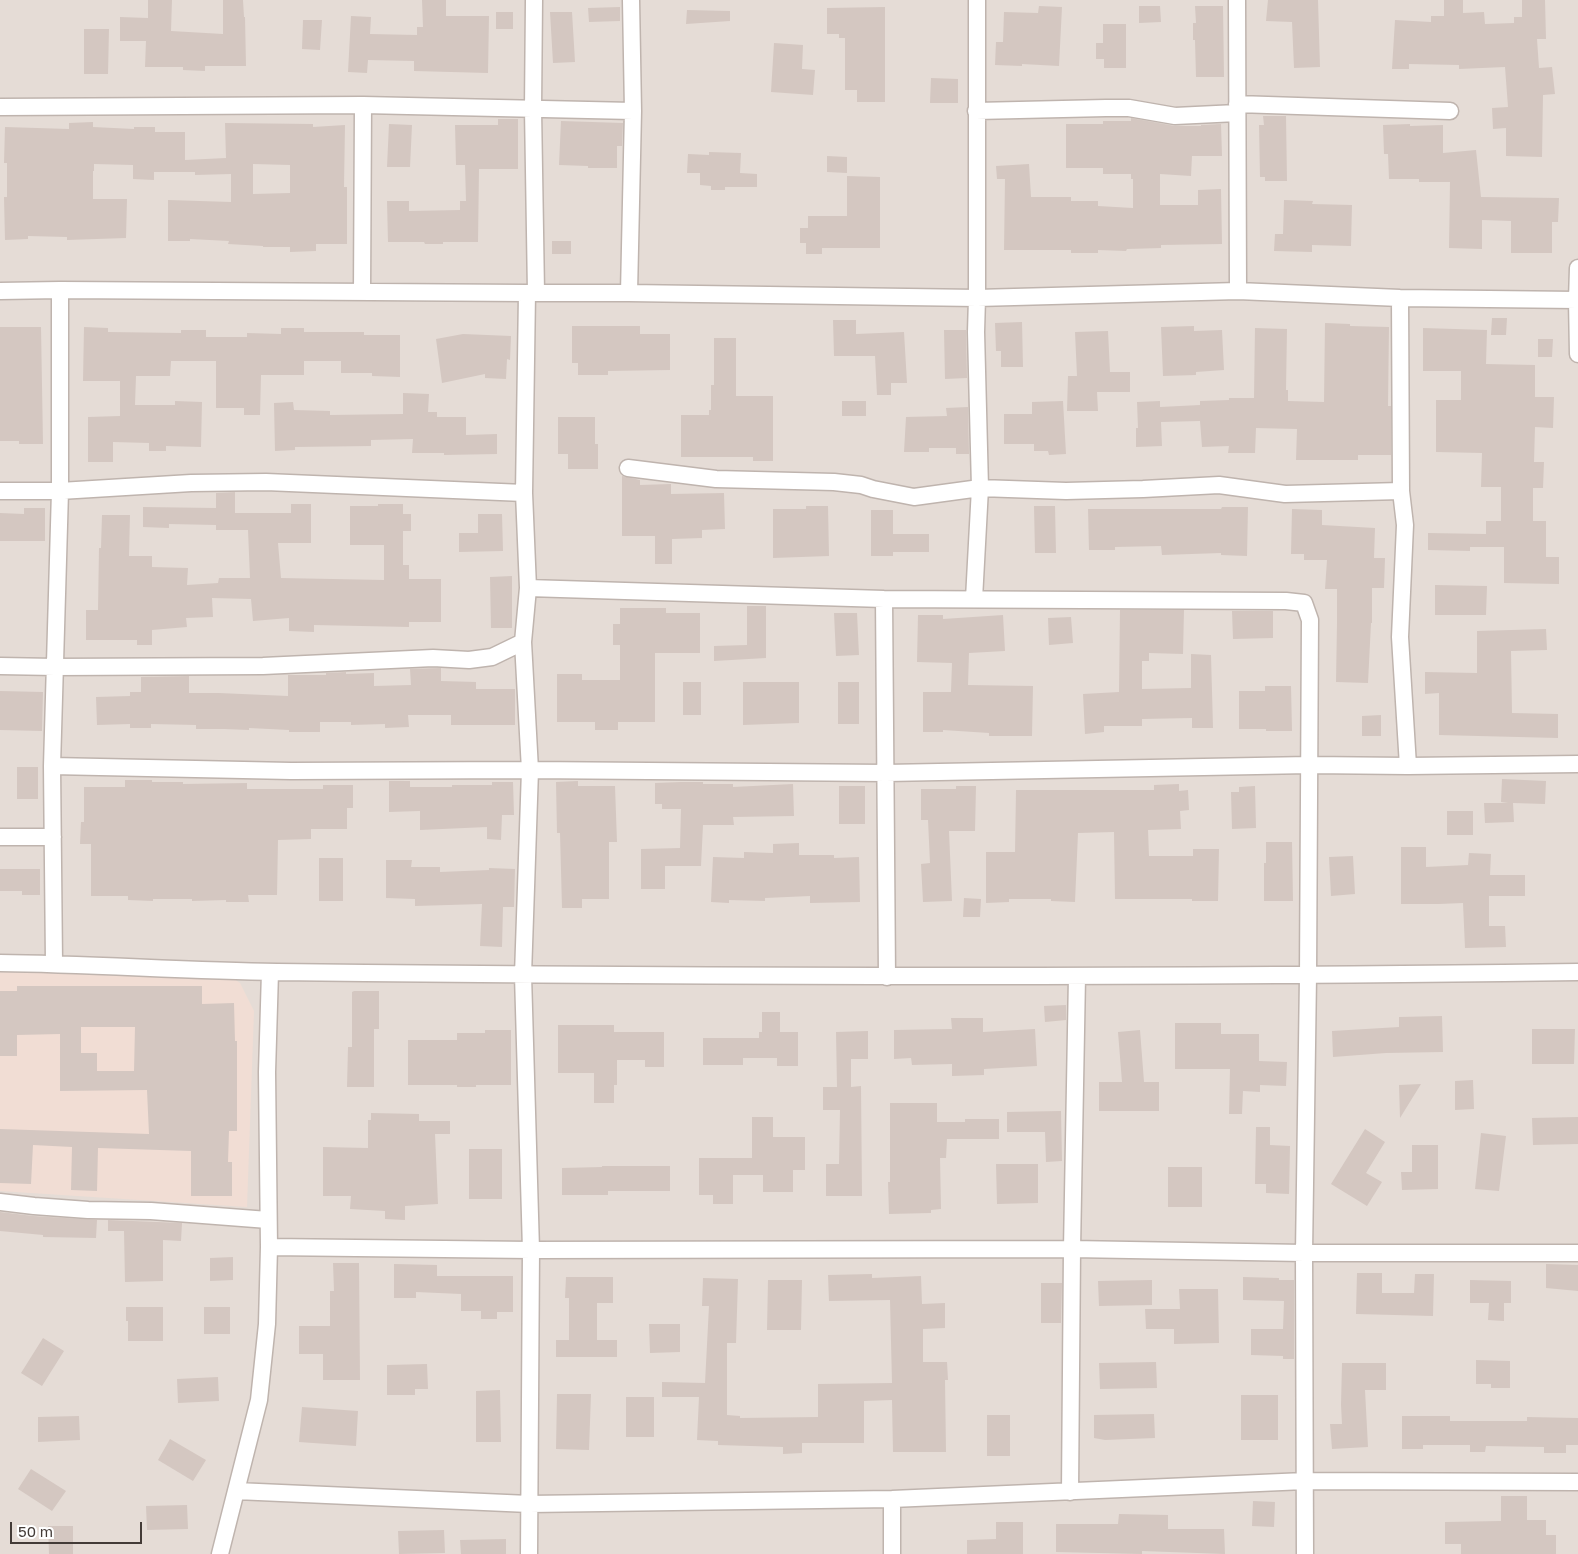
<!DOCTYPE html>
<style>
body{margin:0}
#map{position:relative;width:1578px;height:1554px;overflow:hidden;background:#f1ebe7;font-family:"Golos Text",sans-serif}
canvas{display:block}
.scale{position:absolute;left:10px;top:1522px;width:132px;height:22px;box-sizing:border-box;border:2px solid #433b37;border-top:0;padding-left:6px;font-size:15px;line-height:18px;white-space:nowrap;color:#433b37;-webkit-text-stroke:4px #fff;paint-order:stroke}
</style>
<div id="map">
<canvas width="1578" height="1554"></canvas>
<div class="scale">50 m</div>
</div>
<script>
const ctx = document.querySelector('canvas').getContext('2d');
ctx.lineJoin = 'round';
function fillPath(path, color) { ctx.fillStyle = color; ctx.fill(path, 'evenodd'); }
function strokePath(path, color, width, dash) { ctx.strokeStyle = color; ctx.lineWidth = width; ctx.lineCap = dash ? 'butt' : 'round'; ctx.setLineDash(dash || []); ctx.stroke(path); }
const residential = new Path2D(`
 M0 0H1578V1554H0Z`);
const commercial = new Path2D(`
 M0 971 229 975 240 983 254 1011 247 1207 0 1191Z`);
const building = new Path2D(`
 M148 0H172L171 31 223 34V0H243L244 17H245L246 66H205V71L183 70V67H145L146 41H120V17L148 18Z
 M422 0H446V16H489L488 73 414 71V61L368 60 367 73 348 72 351 16 371 17 370 34 417 35V27H423Z
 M1268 0H1318L1320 67 1294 68 1292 22 1266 21Z
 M1444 0H1463V13L1484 12 1485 24 1514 23V17H1522V0H1545L1546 39H1537L1539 68 1552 67 1555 94 1543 95 1542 157 1506 156V128L1493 129 1492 108 1508 107 1505 67 1459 69V65L1409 64V69H1392L1395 20 1431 22V16H1444Z
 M1039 6 1062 7 1059 66 1022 64V66L995 65 996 42H1003L1004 12 1038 13Z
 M1139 6H1160L1161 22 1139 23Z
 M1195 6H1223L1224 77H1196L1195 40H1193V23H1196Z
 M620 7V21L589 22 588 8Z
 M885 7V102H857V90H845V38H839V34H827V8Z
 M687 10 730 11V21L686 24Z
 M496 12H513V29H496Z
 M550 12H572L575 62 553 63Z
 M303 20H322L320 50 302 49Z
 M1103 24H1126V68H1104V59H1096V43H1103Z
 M84 29H109L108 74H84Z
 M774 43 803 45 802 69 815 70 813 95 771 92Z
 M931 78 958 79V103H930Z
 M1263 116H1286L1287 181H1265V177H1260L1259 125H1264Z
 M1131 118 1175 126H1201V125L1221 124 1222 156H1192L1191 176 1160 174V205H1198V190L1221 189 1222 244 1161 245V248L1127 249 1126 251 1098 250V253H1071V250H1004L1005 179H997L996 166 1029 164 1031 197H1071V201H1098V206L1133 208V179H1131V174H1103V168H1066V124H1103V121H1131Z
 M498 119H518V169H479L478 242H443V244H425L424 242H388L387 201H409V211L460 210V201H466L465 165H456L455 125H498Z
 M561 121 623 123 622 146H617V168H588V166L559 165Z
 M93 122V127L134 129V127H155V132H185V160L226 158 225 123 313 124V127L345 125 344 187H347V244H316V251L290 252V247H263V246L228 244 229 241 190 239V241H168V200L231 202V174L195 175V172H154V180L133 179V165L94 164V171H93V199H127L126 238 67 240V237L28 236V239L5 240 4 197H7V163H4L5 127 69 129V123ZM253 164 290 165V193L253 194Z
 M389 124 412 125 410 167H387Z
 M1410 124V126L1443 125V153L1476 150 1481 197 1559 198 1558 222H1552V253H1511V221L1482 220V249L1449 248 1450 182H1419V179H1389L1388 154H1384L1383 125Z
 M709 152 741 153 740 173 757 174V187H725V190H711V186L700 185V173H687L688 154 709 155Z
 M827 156 847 157V173L827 172Z
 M847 176 880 177V248H822V254H806V243H800V228H808V216H847Z
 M1284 200 1313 201 1312 204 1352 205 1351 246 1312 245V252L1274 251 1275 234H1283Z
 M552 241H571V254H552Z
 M1492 318H1507L1506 335H1491Z
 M833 320H856V334L904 332 907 383H891V395H877L875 356H834Z
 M1022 322 1023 367H1001V351H996L995 323Z
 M1325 323 1350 324V326L1389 327 1388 406H1391V455H1358V460H1296L1297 429 1256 428 1255 453H1228L1229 446 1202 447 1200 421 1161 422 1162 446 1136 447V428H1138L1137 402 1160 401V407L1200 405V401L1229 400V398H1254L1255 328 1287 329 1286 390H1288V401L1324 402Z
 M572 326H640V334H670V370L608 371V375H578V363H572Z
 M1194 326V331L1222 330 1224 370 1196 372V375L1163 376 1161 327Z
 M0 327H41L43 444H19V441H0Z
 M84 327 108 328V332L181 333V330H206V337H247V333L281 334V328H304V332H364V335H400V377L372 376V373H341V361H304V375H261L260 415H244V408H216V361H171L170 376H136L135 405H175V401L202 402 201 447 166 446V451H149V443L113 442V462H88V417L120 416V381H83Z
 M1423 328 1487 330 1486 364 1535 365V397H1554L1553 428 1535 427 1534 462H1544L1543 488H1533V521H1546V557H1559V584L1504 583V547H1470V551L1428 550V533L1486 534V521H1501V487H1481L1482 453 1436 452V400H1461V371H1423Z
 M944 330H966L967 378 945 379Z
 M1108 331 1110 372H1130V392H1097L1098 411H1067L1068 376H1077L1075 332Z
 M463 334 511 336 510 360 507 359 506 379 485 378V374L442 383 436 339Z
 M714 338H736V396H773V461H753V457H681V415H709V410H711V385H714Z
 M1538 339H1553L1552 357H1538Z
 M403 393 429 394 428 412H437V417H466V435L497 434V454L444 455V453H412L413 439 371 440V446L295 447V450L275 451 274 403 293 402 294 410 330 411V415L403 414Z
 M842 401H866V416H842Z
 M1063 401 1066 454 1049 455 1048 451H1034V444H1004V414H1032V402Z
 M968 407 969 454H956V448H929V452H904L906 417 947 416 946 408Z
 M558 417H595V444H598V469H568V454H558Z
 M622 476 640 480V485L671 484V494L724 493 725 529 702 530V538L672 539V564H655V536H622Z
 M235 492V513H291V504H311V543H278L281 578 384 580V545H350V506H378V504H403V514H411V531H403V565H409V579H441V622H409V627L314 625V632L289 631V618L253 621 251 599 212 598 213 617 186 618 187 627 152 630V645H137V640H86V610H98L99 548H101L102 515H130L129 556H152V567L188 568 187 585 218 583 219 578H250L248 530H216V525L169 524V528L143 527V507L216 508V493Z
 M806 506H828L829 556 773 558V509H806Z
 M1034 506H1055L1056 553H1035Z
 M1222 507H1248L1247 556 1221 555V553L1162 555 1161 546 1115 547V550H1089L1088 509H1221Z
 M24 508H45V541H0V513L24 514Z
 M1292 509 1322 510V525L1375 528 1374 558H1385L1384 588H1372V623H1371L1368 683 1336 682 1337 623V589H1325L1327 560H1304V554H1291Z
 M871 510H893V534H929V552H893V556H871Z
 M478 514H502L503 551 459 552V533H478Z
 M512 576V628H491L490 577Z
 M1435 585 1487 586 1486 615H1435Z
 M747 606H766V658L714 661V646L747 645Z
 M620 608H666V613H700V653H655V722H618V730H595V722H557V674H582V680H620V645H613V624H620Z
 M1120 610H1184L1183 654 1149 653V661H1142V689L1191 688V654L1211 655 1213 728H1192V718L1142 719V726H1104V732L1085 734 1083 694 1119 692Z
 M1232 611H1273V638L1233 639Z
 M834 613H857L859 655 836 656Z
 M918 615H943V619L1003 615 1005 651 969 653 968 685 1033 686 1032 736H989V733L943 730V732H923V692H951L952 663 917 662Z
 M1071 617 1073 643 1049 645 1048 618Z
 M1546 629 1547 650 1511 651 1512 713 1558 714V738L1439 735V693L1425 694V672L1477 673V631Z
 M441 668V681L476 682V689H515V725H451V715H408L409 727 385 728V724L351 725V722H320V732H289V730L249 728V730L224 729H196V725L151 724V728H130V724L97 725 96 697 130 696V692H141V677L189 676V693H219L288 696V675H326V673L346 672V674L374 673V686L411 685 410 669Z
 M683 682H701V715H683Z
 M743 682H799V723L743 725Z
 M838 682H859V724H838Z
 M1265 686H1291L1292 731H1266V729H1239V691H1265Z
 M0 691 43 692 42 731 0 730Z
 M1381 715V736H1362V716Z
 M17 767H38V799H17Z
 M1502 779 1546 781 1545 804 1513 803 1514 822 1485 823 1484 803H1508L1501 802Z
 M125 780H152V782H183V784L247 783V789H323V785H353V808H347V829H311V839L278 840 277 895H248L249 902H226V900L192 901V899H153V901L128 900V896H91V844H80L81 822H84V787H125Z
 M389 781H410V787H452V785H492V782H513L514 815H502L501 840 487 839V827L420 830V811L389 812Z
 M578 781V786H615L617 842H609V899H582V908H562L560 833H557L556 782Z
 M681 782H703V784H733V787L793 784 794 816 733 817 734 825H703L701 866H665V889H641V849L680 848 681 809H662V804H655V783Z
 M1179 784V791L1188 790 1189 810 1180 811 1181 829 1148 830 1149 856H1193V849H1219L1218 901H1192V899H1115L1114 832 1078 833 1075 902 1051 901V899H1009V902L986 903V852H1015L1016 790H1154V785Z
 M839 786H865V824H839Z
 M956 786H976L975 831H949L952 901 923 902 921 864 930 863 928 820H921V789H956Z
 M1255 786 1256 828 1232 829 1231 792H1239V787Z
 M1447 811H1473V835H1447Z
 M1266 842H1292L1293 901H1264V863H1266Z
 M799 843V855H834V858L859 857 860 902 810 903V896L765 898V901L729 900V903L711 902 713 857 744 858V852L773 853V844Z
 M1401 847H1426V867L1468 865 1469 853 1491 854 1490 875H1525V896H1489V926H1505L1506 947 1465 948 1463 903 1439 904H1401Z
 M1353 856 1355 894 1331 896 1329 857Z
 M319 858H343V901H319Z
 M386 860H412L411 867H440V872L489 870V868L515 869 514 907H503L502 947 480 946 482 904 415 906V899L386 898Z
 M0 869H40V895H22V891H0Z
 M964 898 981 899 980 917H963Z
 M17 986H202V1004L234 1003 235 1041H237V1131H229L228 1162H232V1196H191V1151L98 1148 97 1191 71 1190 72 1147 33 1145 31 1184 0 1183V1129L149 1134 147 1090 60 1091V1034L17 1035V1056H0V991H17ZM81 1027H135L134 1071H97V1053H81Z
 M354 991H379V1029H374V1087H347L348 1047H352V992Z
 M1066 1005V1020L1045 1022 1044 1006Z
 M762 1012H780V1032H798V1066H777V1058H743V1065H703V1038H759V1032H762Z
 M1442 1016 1443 1052 1386 1053 1333 1057 1332 1031 1399 1027V1017Z
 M951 1018H983V1032L1035 1029 1037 1066 984 1069V1075L952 1076V1064L912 1065 911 1058 894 1059V1030L952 1029Z
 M1175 1023H1221V1034H1259V1061L1287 1062 1286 1086 1260 1085V1092L1243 1091 1242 1114H1229L1230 1069H1175Z
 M558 1025H614V1032H664V1067H645V1060H617V1085H614V1103H594V1073H558Z
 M1532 1029H1575L1574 1064H1532Z
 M485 1030H511V1085H476V1087H457V1085H408V1040H457V1033H485Z
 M1140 1030 1144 1082H1159V1111H1099V1082H1122L1118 1032Z
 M868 1031V1059H851V1087L861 1086 862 1196H826V1164H839L840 1110H823V1087H837L836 1032Z
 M1473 1080 1474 1109 1455 1110V1081Z
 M1421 1084 1400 1118 1399 1085Z
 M890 1103H937V1122H965V1119H999V1139H947L946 1158H940L941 1209 931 1210V1213L889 1214 888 1182H890Z
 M1061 1111 1062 1161 1046 1162 1045 1132H1007V1112Z
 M371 1113 419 1114V1121H450V1134H435L438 1204 405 1206V1220L385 1219V1211L350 1209 351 1196H323V1147L368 1148V1120H371Z
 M752 1117H773V1137H805V1170H793V1192H763V1175H733V1204H713V1195H699V1158H752Z
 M1578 1117V1144L1533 1145 1532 1118Z
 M1256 1127H1270V1145L1290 1146 1289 1194 1266 1193V1184H1255Z
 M1365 1129 1385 1142 1366 1173 1382 1182 1367 1206 1331 1184Z
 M1481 1133 1506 1136 1499 1191 1475 1189Z
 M1412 1145H1438V1189L1402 1190 1401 1172H1412Z
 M469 1149H502V1199H469Z
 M996 1164H1038V1203L997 1204Z
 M602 1166H670V1191H608V1195H562V1168L602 1167Z
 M1168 1167H1202V1207H1168Z
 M0 1212 33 1216 97 1220 96 1238 43 1237V1235L0 1231Z
 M108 1220 182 1223 181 1241 163 1240V1281L125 1282 124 1231H108Z
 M233 1257V1280L210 1281V1258Z
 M333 1263H359L360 1380H323V1354H299V1326H330V1291H334Z
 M394 1264 437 1265V1276H513V1312H497V1319H481V1311H461V1294L416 1292V1298H394Z
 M1546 1264 1578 1265V1291L1546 1288Z
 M1357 1273H1382V1293H1414L1415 1274H1434L1433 1316 1356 1314Z
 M872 1274V1278L921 1276 922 1304 945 1303V1328L923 1329V1362H947L948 1380H945L946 1452H893L892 1400 864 1401V1443H802V1453L783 1454V1447L718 1445V1441L697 1440 699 1397H662V1382L705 1383 709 1306H702L703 1278 738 1279 736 1343H727V1415L740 1416V1418L818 1417V1384L892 1383 890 1300 829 1301 828 1275Z
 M566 1277H613V1303H597V1340H617V1357H556V1340H569V1298H565Z
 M1243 1277 1279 1278V1280H1294V1359H1283V1356L1251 1355V1329H1283L1284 1301 1243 1300Z
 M768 1280H802L801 1330H767Z
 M1152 1280V1305L1099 1306 1098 1281Z
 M1470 1280 1511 1281V1303H1504V1321L1488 1320 1489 1303H1470Z
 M1041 1283H1062L1061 1323H1041Z
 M1179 1289H1218L1219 1343 1174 1344V1329H1146L1145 1309H1180Z
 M126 1307H163V1341H128V1321H126Z
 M204 1307H230V1334H204Z
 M649 1324H680V1352L650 1353Z
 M43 1338 64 1351 42 1386 21 1373Z
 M1476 1360 1510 1361V1388H1491V1384H1476Z
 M1156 1362 1157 1388 1100 1389 1099 1363Z
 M1342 1363H1386V1390H1365L1368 1447 1332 1449 1330 1424H1342L1341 1405Z
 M427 1364 428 1389H415V1395H387V1365Z
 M218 1377 219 1401 178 1403 177 1379Z
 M500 1390 501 1442H476V1391Z
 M557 1394H591L589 1450 556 1449Z
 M1241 1395H1278V1440H1241Z
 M626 1397H654V1437H626Z
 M302 1407 358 1411 356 1446 299 1442Z
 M1154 1414 1155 1438 1105 1440 1094 1438V1415Z
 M987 1415H1010V1456H987Z
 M79 1416 80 1440 38 1442V1417Z
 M1402 1416H1450V1421H1527V1417L1578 1418V1445H1566V1453H1544V1447L1486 1446 1485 1452H1470V1445H1423V1449H1402Z
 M170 1439 206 1460 193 1481 158 1460Z
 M31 1469 66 1491 52 1511 18 1489Z
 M1501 1496H1527V1520H1546V1535H1556V1554H1461V1544H1445V1522L1501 1521Z
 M1253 1501 1275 1502 1274 1527 1252 1526Z
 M187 1505 188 1529 147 1530 146 1506Z
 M1119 1514 1168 1515V1529H1224L1225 1554 1142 1551V1554L1056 1552V1524H1118Z
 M996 1522H1023V1554H967V1540L996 1539Z
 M48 1526H73V1554H49Z
 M444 1530 445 1553 399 1554 398 1531Z
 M506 1539V1554H461L460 1540Z`);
const street = new Path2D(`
 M534 0 533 109 536 293
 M1237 0 1238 291
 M1237 104 1450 111
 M0 107 363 105 633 111
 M976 111 1106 108H1129L1175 116 1237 113
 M0 291 60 290 527 293H629L977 298 1238 291 1400 298 1577 300 1578 268
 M362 292 363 105
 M527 293 524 493 528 588 523 642 530 770 523 975 531 1250 529 1554
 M629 293 633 111 631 0
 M1400 298 1401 491 1405 525 1400 637 1408 766
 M1577 300 1578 354
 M628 468 716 479 834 482 861 485 873 489 914 497 980 488 1066 491 1143 489 1219 485 1285 494 1401 491
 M0 491H60L191 483 266 482 524 493
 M528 588 884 599 1286 601 1304 603 1310 620 1308 976 1304 1253 1305 1554
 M884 599 887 977
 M974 599 980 488 976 332 977 298V0
 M0 666 55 667 263 666 433 658 469 660 492 657 523 642
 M52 766 291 771 530 770 886 773 1309 765 1408 766 1578 764
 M0 837H53
 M0 963C93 964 185 971 277 972 711 977 1144 978 1578 972
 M54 963 52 766 60 491V290
 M0 1202 34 1206 88 1210 151 1211 268 1220
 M269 1247 531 1250 1072 1249 1304 1253H1578
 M236 1491 529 1504 892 1499 1305 1481 1578 1482
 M1070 1492 1072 1249 1077 976
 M220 1554 259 1400 267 1324 269 1247 267 1072 270 972
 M892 1554V1499`);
fillPath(residential, '#e5dcd6');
fillPath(commercial, '#f1ddd4');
fillPath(building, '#d4c7c1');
strokePath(street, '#bfb4ae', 19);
strokePath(street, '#fff', 16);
</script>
